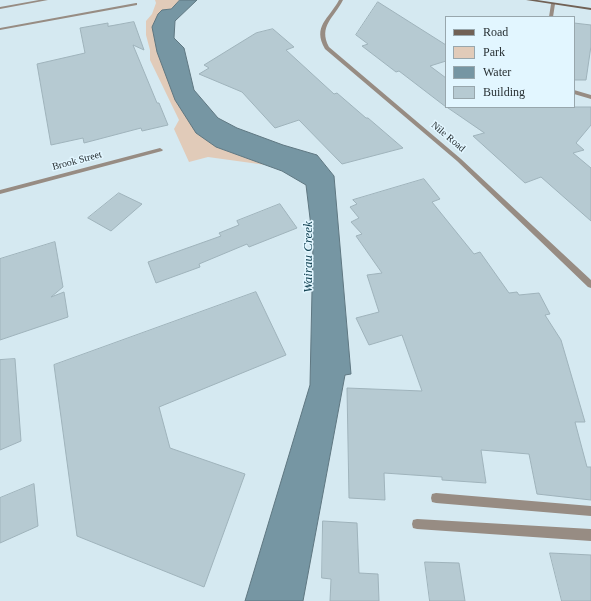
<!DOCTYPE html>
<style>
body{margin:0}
#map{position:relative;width:591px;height:601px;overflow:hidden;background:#d5e9f1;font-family:"Times New Roman",serif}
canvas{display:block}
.legend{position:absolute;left:445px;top:16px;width:130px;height:92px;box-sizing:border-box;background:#e2f6ff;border:1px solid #98a7ad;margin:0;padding:5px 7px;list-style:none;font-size:12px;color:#283033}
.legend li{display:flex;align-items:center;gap:8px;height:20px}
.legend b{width:20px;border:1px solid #98a7ad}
</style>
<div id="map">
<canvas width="591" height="601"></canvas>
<ul class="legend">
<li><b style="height:5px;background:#716155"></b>Road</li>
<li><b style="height:11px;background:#e1cbb9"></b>Park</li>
<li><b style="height:11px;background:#7696a3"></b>Water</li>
<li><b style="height:11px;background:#b6cad2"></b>Building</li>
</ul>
</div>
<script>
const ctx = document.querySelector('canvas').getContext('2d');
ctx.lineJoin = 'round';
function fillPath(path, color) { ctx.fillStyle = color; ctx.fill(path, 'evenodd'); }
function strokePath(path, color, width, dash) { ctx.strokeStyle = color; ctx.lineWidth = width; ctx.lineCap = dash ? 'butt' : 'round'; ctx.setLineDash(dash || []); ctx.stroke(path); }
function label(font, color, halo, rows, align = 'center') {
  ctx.font = font + ' "Times New Roman",serif'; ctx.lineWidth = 3; ctx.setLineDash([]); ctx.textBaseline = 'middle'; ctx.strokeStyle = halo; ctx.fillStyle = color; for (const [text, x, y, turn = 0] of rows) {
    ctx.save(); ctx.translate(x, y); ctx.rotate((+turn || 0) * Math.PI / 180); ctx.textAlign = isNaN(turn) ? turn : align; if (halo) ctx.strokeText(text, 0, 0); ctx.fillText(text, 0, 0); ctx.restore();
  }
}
const green = new Path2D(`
 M155 0H180L171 9 163 10 216 147 266 165 208 157 189 162 174 129 179 120 150 60V50L146 35V21L152 14 156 3Z`);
const water = new Path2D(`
 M180 0H197L175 21 174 38 184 48 194 90 218 118 237 128 283 145 317 155 334 176 351 374 345 375 303 601H245L310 385 313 243 306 185 282 171 216 147 196 133 175 100 157 52 152 27 158 14 162 10 171 9Z`);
const building = new Path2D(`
 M378 2 446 45V61L430 66 446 78V107L399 71 396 72 362 46 368 44 356 35Z
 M134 22 144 50 133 45 157 103H159L168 125 142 131 141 128 84 143 83 138 51 145 37 64 85 53 80 28 108 23V26Z
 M574 23 591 25V46L586 80H574Z
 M273 29 294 47 286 50 334 94 337 93 366 118H368L403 148 342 164 299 120 275 128 242 92 199 74 209 68 204 65 256 33Z
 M447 107H591V125L576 143 584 150 573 153 591 168V221L541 177 525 183 473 136 484 133Z
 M424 179 440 199 432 202 474 254 480 252 509 293 517 292 519 295 539 293 550 314 545 315 561 340 585 422H575L587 467H591V500L537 494 529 454 481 450 486 483 442 480V477L384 473 385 500 349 498 347 388 422 391 402 335 369 345 356 318 379 312 367 275 382 273 356 236 362 234 351 222 359 218 350 207 357 204 353 200Z
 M119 193 142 204 111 231 88 218Z
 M280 204 297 228 249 247 247 244 199 264 200 267 156 283 148 262 221 236 219 233 239 225 237 221Z
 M55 242 63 287 51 297 64 292 68 317 0 340V259Z
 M256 292 286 355 159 407 170 448 245 474 204 587 77 536 54 365Z
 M15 359 21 441 0 450V360Z
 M34 484 38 526 0 543V498Z
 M323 521 357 523 359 573 378 574 379 601H330L331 579 322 578Z
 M550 553 591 555V601H562Z
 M425 562 459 563 465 601H430Z`);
const service = new Path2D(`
 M39 0H48L0 9V7Z
 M553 3 555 4 553 17H549L551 4Z
 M574 90 591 95V99L574 94Z
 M436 493 591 506V516L436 503 432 502 431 498 432 494Z
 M417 519 591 529V541L417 529 413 528 412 524 413 520Z`);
const minor = new Path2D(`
 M136 3H137V5L0 30V28Z
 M160 148 163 150 162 151 0 194V190Z`);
const tertiary = new Path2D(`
 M339 0H343C334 18 318 26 329 47L461 159 591 280V288L588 287 457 161 325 49C312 26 329 19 339 0Z`);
const secondary = new Path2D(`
 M526 0H537L591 8V10Z`);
const farStreetnames = [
 ["Nile Road",448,137,40],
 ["Brook Street",77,161,-15]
];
const waterNames = [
 ["Wairau Creek",309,257,-90]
];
fillPath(green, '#e1cbb9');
fillPath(water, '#7696a3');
strokePath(water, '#5f7781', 1);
fillPath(building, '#b6cad2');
strokePath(building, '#9fb3bb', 1);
fillPath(service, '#978c83');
fillPath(minor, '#978c83');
fillPath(tertiary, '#978c83');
fillPath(secondary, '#716155');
label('10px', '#283033', '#e2f6ff', farStreetnames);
label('italic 13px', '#154454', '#e2f6ff', waterNames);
</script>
